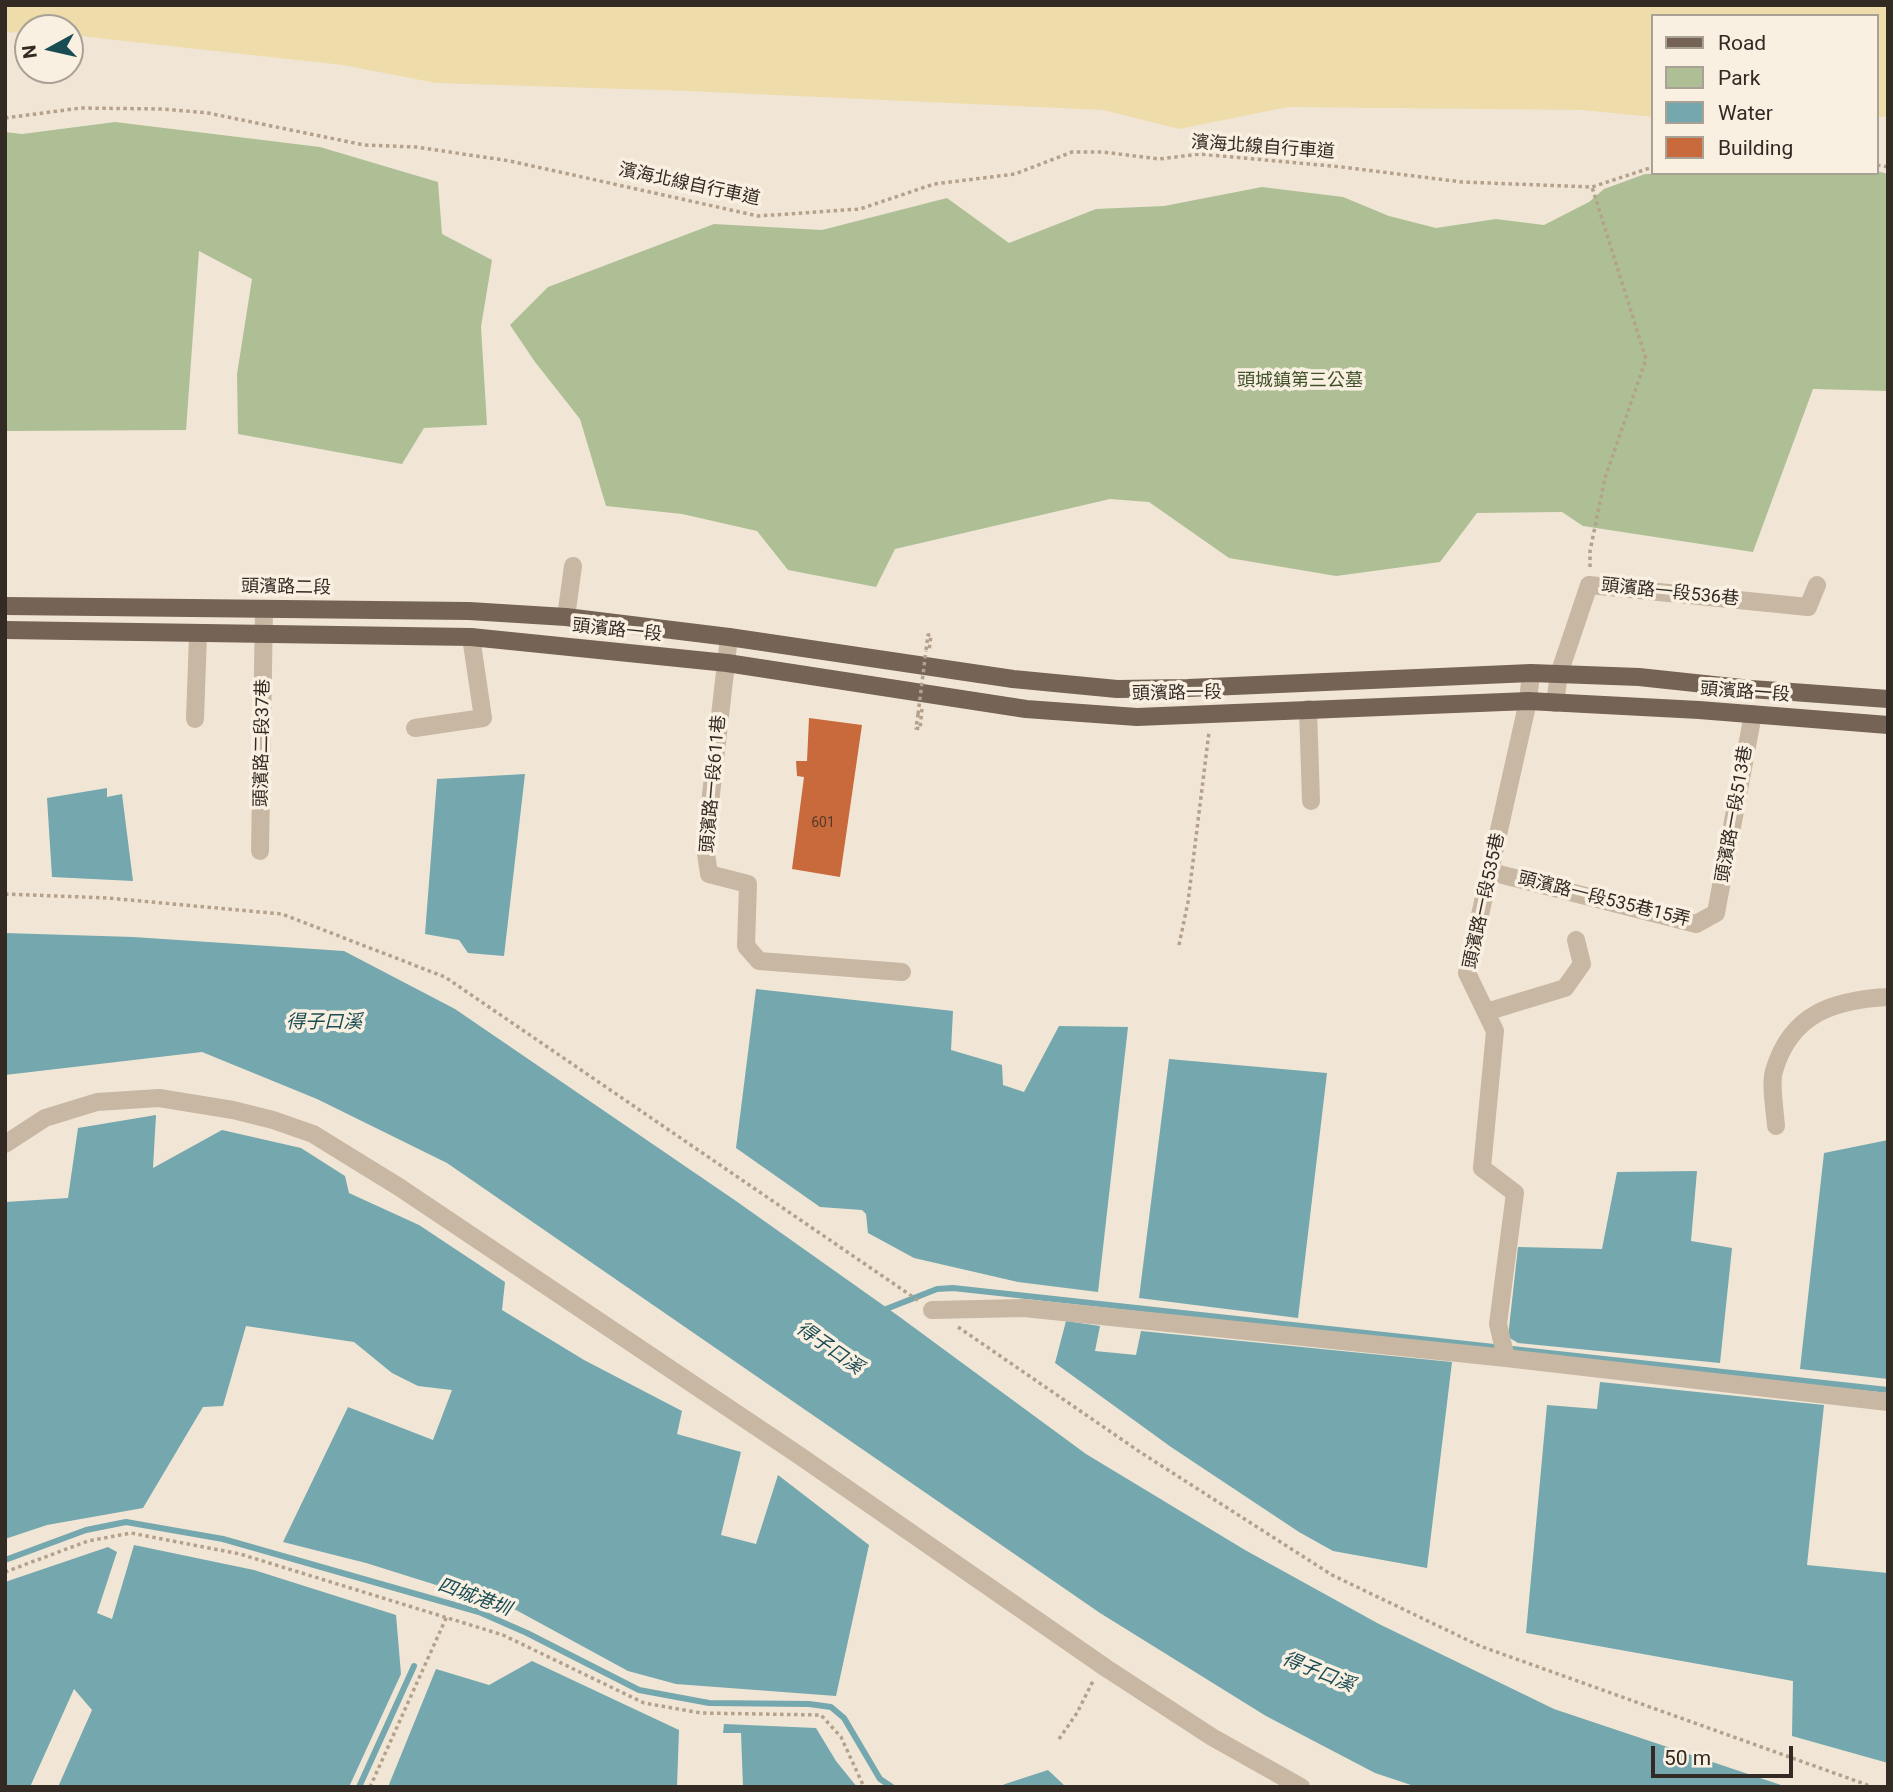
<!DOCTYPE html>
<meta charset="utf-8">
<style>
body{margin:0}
#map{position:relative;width:1893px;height:1792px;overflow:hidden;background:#f1e6d6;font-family:Roboto,sans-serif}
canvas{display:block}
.frame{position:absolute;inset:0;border:7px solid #332a24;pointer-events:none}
.legend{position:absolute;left:1651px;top:14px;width:228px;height:161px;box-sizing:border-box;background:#f9f0e2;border:2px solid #aaa196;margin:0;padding:9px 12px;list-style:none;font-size:21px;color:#332a24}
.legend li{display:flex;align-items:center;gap:14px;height:35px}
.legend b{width:35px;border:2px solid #aaa196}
.north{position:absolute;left:14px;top:14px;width:70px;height:70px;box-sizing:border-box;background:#f9f0e2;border:2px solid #aaa196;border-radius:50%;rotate:262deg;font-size:19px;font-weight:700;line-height:28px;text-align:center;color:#332a24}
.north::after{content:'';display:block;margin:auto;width:24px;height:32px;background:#1a4c54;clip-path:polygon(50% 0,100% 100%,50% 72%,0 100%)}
.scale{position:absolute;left:1651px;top:1746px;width:142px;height:32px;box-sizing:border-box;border:4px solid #332a24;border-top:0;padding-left:9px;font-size:21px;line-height:24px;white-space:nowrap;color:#332a24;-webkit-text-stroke:5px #f9f0e2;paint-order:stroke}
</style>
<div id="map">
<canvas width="1893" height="1792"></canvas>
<div class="frame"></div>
<ul class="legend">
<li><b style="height:9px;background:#756355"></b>Road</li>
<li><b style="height:19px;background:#aebf96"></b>Park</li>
<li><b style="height:19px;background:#74a7ae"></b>Water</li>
<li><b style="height:19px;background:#c86a3c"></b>Building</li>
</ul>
<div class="north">N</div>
<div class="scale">50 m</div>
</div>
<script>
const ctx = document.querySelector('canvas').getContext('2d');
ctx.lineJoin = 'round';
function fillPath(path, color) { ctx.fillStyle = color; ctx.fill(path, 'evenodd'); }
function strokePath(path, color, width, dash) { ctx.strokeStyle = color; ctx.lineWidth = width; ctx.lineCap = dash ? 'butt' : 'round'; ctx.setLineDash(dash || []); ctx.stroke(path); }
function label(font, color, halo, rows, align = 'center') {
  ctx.font = font + ' Roboto,"Noto Sans TC",sans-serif'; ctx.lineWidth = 7; ctx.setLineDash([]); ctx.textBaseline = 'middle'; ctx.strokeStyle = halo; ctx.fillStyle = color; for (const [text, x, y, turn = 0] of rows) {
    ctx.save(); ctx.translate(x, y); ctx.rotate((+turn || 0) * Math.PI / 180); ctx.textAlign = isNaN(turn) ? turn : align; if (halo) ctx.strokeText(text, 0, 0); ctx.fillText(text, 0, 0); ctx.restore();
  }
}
const green = new Path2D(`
 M115 122 320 147 438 182 442 234 492 260 481 327 487 425 424 428 402 464 238 434 237 374 252 279 199 251 186 430 5 431V132L22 134Z
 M1877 171 1888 174V391L1813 389 1753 552 1583 526 1562 512 1477 513 1440 562 1336 576 1229 558 1149 502 1110 499 895 549 876 587 788 570 757 531 682 514 606 506 580 419 535 362 510 325 548 287 714 224 822 230 947 198 1009 243 1096 209 1164 206 1262 187 1343 197 1389 216 1436 228 1496 219 1544 225 1589 202 1604 189 1645 174 1877 173Z`);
const sand = new Path2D(`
 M5 5H1888V117H1877V16H1653V117L1582 110 1288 107 1179 129 1103 110 688 91 436 83 343 65 70 35V28H28V33L5 32Z`);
const water = new Path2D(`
 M525 774 504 956 468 953 459 940 425 934 437 779Z
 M107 788V797L122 794 133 881 52 877 47 798Z
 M5 933 133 937 344 951 455 1009 736 1201 897 1315 1086 1454 1245 1550 1379 1624 1554 1709 1787 1787H1417L1375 1773 1266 1716 1100 1613 447 1163 317 1099 202 1052 5 1075Z
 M756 989 953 1011 951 1050 1002 1065 1003 1085 1024 1092 1059 1026 1128 1027 1098 1292 1018 1282 914 1258 868 1233 866 1214 862 1210 820 1207 736 1148Z
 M1169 1059 1327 1073 1298 1318 1139 1298Z
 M156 1115 153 1168 222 1130 301 1148 345 1176 349 1193 419 1225 505 1282 502 1310 584 1360 682 1411 677 1434 741 1452 721 1535 756 1544 778 1475 869 1545 836 1696 676 1684 628 1671 516 1610 366 1563 283 1542 348 1407 433 1440 452 1390 418 1386 392 1373 354 1342 246 1326 223 1406 203 1407 143 1508 47 1525 5 1539V1202L68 1198 78 1128Z
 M1888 1140V1379L1800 1369 1824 1153Z
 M1697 1171 1691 1241 1732 1248 1720 1363 1518 1343 1508 1337 1518 1247 1602 1249 1617 1172Z
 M1066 1321 1100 1326 1095 1351 1136 1355 1141 1331 1452 1362 1427 1568 1333 1551 1299 1532 1171 1447 1055 1363Z
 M1600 1382 1824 1405 1807 1565 1888 1573V1763L1792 1736 1793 1681 1526 1633 1547 1405 1597 1409Z
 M134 1545 254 1570 396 1615 401 1674 349 1787H58L92 1710 74 1689 30 1787H5V1582L108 1547 117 1552 97 1613 112 1619Z
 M532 1661 679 1730 677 1787H388L436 1669 489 1685Z
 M724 1724 816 1728 836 1761 857 1787H743L741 1733H723Z
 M1048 1770 1066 1787H999L1005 1784Z`);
const stream = new Path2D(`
 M881 1311 937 1289 953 1288 1888 1390
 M5 1560 86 1530 126 1522 223 1539 479 1612 527 1633 639 1690 709 1703 809 1704 831 1707 844 1718 880 1779 892 1787
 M359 1787 414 1666`);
const building = new Path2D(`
 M809 718 862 725 840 877 792 869 804 777 797 776 796 761H807Z`);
const path = new Path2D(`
 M5 118 81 108 163 109 208 113 364 145 416 147 510 161 758 216 860 209 934 184 1015 174 1072 152H1103L1159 159 1200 154 1342 167 1462 182 1592 187 1653 167
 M1877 165 1888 167
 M1590 567V551L1605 478 1646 359 1592 187
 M926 650 928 635H931L929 651
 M918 714 916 728 920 729 922 709
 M5 894 108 898 282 914 445 977 919 1301
 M1179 945 1188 902 1209 732
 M958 1327 1140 1452 1332 1575 1480 1646 1873 1787
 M5 1572 88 1541 131 1533 240 1554 503 1635 644 1703 701 1713 821 1715 841 1737 864 1787
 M1059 1739 1077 1713 1094 1679
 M370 1787 447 1616`);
const minor = new Path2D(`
 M566 617 573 566
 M729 637 705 847 709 874 748 884 746 946 759 961 902 972
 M1555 703 1559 674 1589 585 1808 607 1817 585
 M1308 709 1311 801
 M195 719 198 635
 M415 728 483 718 471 637
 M260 851 264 609
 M1491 872 1696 924 1716 913 1753 714
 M1486 1012 1565 988 1582 964 1576 940
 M1776 1126C1775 1111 1770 1084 1774 1071 1791 1013 1834 1000 1888 997
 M5 1144 45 1118 97 1102 159 1098 233 1110 273 1120 313 1134 399 1187 800 1456 1106 1668 1212 1737 1301 1787
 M932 1310 1024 1308 1506 1358 1888 1402
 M1506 1358 1498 1324 1515 1193 1482 1168 1495 1031 1467 973 1528 701 1531 673`);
const major = new Path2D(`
 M5 606 469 611 566 617 729 637 1013 679 1117 689 1188 688 1531 673 1639 677 1751 689 1888 699
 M5 630 471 637 727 663 1026 709 1137 717 1528 701 1699 710 1888 725`);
const pathBridge = new Path2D(`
 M918 714 926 651`);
const numberNames = [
 ["601",823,823]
];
const streetNames = [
 ["濱海北線自行車道",1263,148,4],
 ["濱海北線自行車道",689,185,12],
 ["頭濱路二段",286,588,1],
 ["頭濱路一段536巷",1670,593,6],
 ["頭濱路一段",617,631,6],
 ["頭濱路一段",1745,693,4],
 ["頭濱路一段",1177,694,-1],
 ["頭濱路二段37巷",263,743,-89],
 ["頭濱路一段611巷",714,784,-85],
 ["頭濱路一段513巷",1735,814,-80],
 ["頭濱路一段535巷15弄",1604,900,14],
 ["頭濱路一段535巷",1485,901,-78]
];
const parkNames = [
 ["頭城鎮第三公墓",1300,381]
];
const waterNames = [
 ["得子口溪",324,1023],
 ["得子口溪",829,1349,35],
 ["四城港圳",474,1598,20],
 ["得子口溪",1318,1673,22]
];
fillPath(green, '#aebf96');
fillPath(sand, '#eedcaa');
fillPath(water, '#74a7ae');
strokePath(stream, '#74a7ae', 6);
fillPath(building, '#c86a3c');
strokePath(path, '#b4a18c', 3.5, [3.5, 3.5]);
strokePath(minor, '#c8b7a2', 18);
strokePath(major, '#756355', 18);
strokePath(pathBridge, '#b4a18c', 3.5, [3.5, 3.5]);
label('14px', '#583a2a', null, numberNames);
label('18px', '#332a24', '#f9f0e2', streetNames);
label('18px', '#3f5128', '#f9f0e2', parkNames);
label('italic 19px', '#1a4c54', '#f9f0e2', waterNames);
</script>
